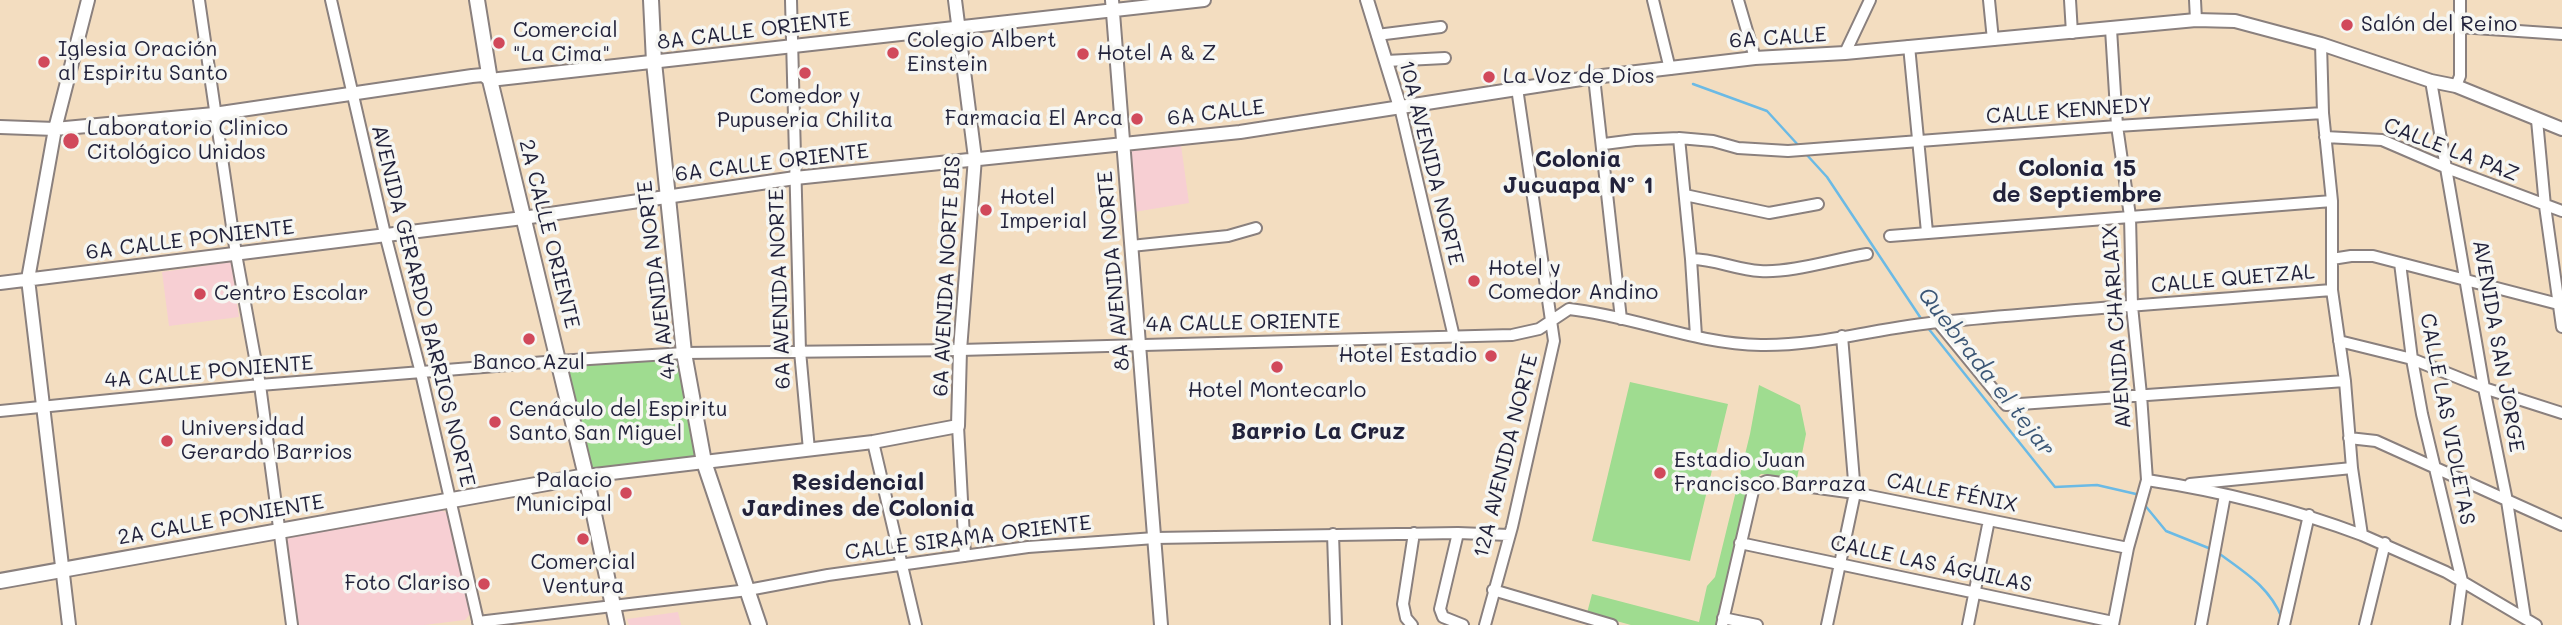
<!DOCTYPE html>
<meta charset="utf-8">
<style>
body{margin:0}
canvas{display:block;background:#f3ddc0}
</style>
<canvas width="2562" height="625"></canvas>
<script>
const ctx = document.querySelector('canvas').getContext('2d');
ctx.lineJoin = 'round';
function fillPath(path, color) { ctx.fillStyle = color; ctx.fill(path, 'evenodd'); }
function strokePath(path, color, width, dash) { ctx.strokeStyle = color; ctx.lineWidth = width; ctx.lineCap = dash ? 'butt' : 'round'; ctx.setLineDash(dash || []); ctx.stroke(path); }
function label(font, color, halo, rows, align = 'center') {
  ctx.font = font + ' Mali,sans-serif'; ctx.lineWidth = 7; ctx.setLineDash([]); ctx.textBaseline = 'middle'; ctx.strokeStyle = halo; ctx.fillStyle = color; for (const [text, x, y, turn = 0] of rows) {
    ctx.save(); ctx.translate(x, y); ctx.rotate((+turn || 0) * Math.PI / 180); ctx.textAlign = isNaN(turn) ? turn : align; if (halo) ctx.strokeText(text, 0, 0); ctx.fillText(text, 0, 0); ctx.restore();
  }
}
const built = new Path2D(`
 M1180 138 1189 203 1134 212 1128 145Z
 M231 262 239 317 169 326 162 272Z
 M439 509 447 513 470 614 465 620 424 625H299L285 542 290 536Z
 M678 612 681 625H629L627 619Z`);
const green = new Path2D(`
 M684 353 704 462 586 476 558 361Z
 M1630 382 1728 404 1690 561 1592 541Z
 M1759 385 1800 405 1806 434 1797 478 1761 474 1753 482 1716 625H1631L1587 613 1592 594 1699 622 1707 586 1715 577 1750 434Z`);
const stream = new Path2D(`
 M1693 84 1767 111 1799 146
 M1806 154 1827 177 1922 320
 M1928 328 2055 487 2097 485 2136 494 2139 498
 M2143 503 2166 531 2211 549
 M2217 552C2244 572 2269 586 2282 618`);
const minor = new Path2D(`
 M199 0 236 254 260 385 292 625
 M331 0 385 234 421 373 479 625
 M791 0 800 351 809 450
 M1653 0 1670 69
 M1738 0 1755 58
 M1989 0 1993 40
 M2070 0 2072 33
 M2195 0 2196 20
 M2460 27 2562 34
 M2111 29 2117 126 2130 216 2132 306 2141 395 2147 480 2128 548 2113 625
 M1377 35 1441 27
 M1909 46 1927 232
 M1845 53 1870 0
 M1386 61 1445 58
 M1594 77 1621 319
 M2431 81 2484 388 2507 501 2525 618
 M2456 86 2460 76V0
 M1400 107 1454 337
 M2537 120 2545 206 2562 327
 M2325 137 2382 140 2447 168 2562 211
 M1679 138 1691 259 1696 336
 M1604 144 1635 140 1679 138 1713 141 1738 148 1788 151 2117 126 2323 113
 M1685 195 1769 213 1818 204
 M1890 236 2332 201
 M1131 246 1228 236 1256 228
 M1691 259C1715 259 1737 270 1760 271 1792 273 1835 259 1867 254
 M2332 259 2351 256H2373L2562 305
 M2400 263 2412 359 2422 414 2462 581 2456 625
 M1938 322 2006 405 2345 381
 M2339 341 2412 359 2484 388 2562 413
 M0 411 260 385 558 361 684 353 960 350 1512 335 1539 329 1569 309C1634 316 1695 344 1761 345 1821 346 1881 327 1940 322 2071 309 2202 301 2332 290
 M958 426 965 556
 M2349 438 2376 441 2562 525
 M873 442 916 625
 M2147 480C2220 491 2293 509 2362 535L2352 468 2345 381 2332 290V201L2323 113 2321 44
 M2190 484 2352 468
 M1458 533 1440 609 1443 617 1463 625
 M1333 534 1336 625
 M2362 535 2446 572 2536 625
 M1740 543 2113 622
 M1493 590 1612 625
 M1723 618 1757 625
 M478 622 748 590 828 575 1028 547 1155 538 1458 533 1509 535
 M1412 625 1406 618 1403 604 1414 533
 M1485 625 1512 527 1554 341 1517 88
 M1722 625 1753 491 1757 485 1767 481 1855 493 2128 548
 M1827 625 1855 493 1842 336
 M1968 625 1989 520
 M2201 625 2225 495
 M2284 625 2309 515
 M2365 625 2385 543`);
const tertiary = new Path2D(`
 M1112 0 1161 625
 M1367 0 1400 107
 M0 127 55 129 214 114 472 76 483 75 490 80 1204 0
 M0 283 523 218 795 178 1240 132 1594 77 1755 58 1845 53 2196 20 2235 21 2321 44 2431 81 2456 86 2562 129
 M586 476 873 442 958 426 960 350 975 158 955 0
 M69 625 28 279 55 129 88 0`);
const secondary = new Path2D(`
 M477 0 490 80 586 476 617 625
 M651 0 654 62 684 353 704 462 759 625
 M0 581 586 476`);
const markers = [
 [2347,25,7,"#d1495b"],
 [499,43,7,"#d1495b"],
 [893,53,7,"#d1495b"],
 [1083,54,7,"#d1495b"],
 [44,62,7,"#d1495b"],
 [805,73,7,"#d1495b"],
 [1489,77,7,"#d1495b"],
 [1137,119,7,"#d1495b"],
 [71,141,9,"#d1495b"],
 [986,210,7,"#d1495b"],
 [1474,281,7,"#d1495b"],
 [200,294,7,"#d1495b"],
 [529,339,7,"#d1495b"],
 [1491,356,7,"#d1495b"],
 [1277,367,7,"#d1495b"],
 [495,422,7,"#d1495b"],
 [167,441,7,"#d1495b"],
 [1660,473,7,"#d1495b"],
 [626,493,7,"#d1495b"],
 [583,539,7,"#d1495b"],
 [484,584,7,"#d1495b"]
];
const poiNames = [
 ["Salón del Reino",2361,25],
 ["Comercial",513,31],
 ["\"La Cima\"",513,55],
 ["Colegio Albert",907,41],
 ["Einstein",907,65],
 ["Iglesia Oración",58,50],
 ["al Espiritu Santo",58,74],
 ["Hotel A & Z",1097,54],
 ["La Voz de Dios",1503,77],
 ["Comedor y",805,97,"center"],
 ["Pupuseria Chilita",805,121,"center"],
 ["Farmacia El Arca",1123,119,"right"],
 ["Laboratorio Clinico",87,129],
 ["Citológico Unidos",87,153],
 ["Hotel",1000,198],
 ["Imperial",1000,222],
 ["Hotel y",1488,269],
 ["Comedor Andino",1488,293],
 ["Centro Escolar",214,294],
 ["Hotel Estadio",1477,356,"right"],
 ["Banco Azul",529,363,"center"],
 ["Hotel Montecarlo",1277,391,"center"],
 ["Cenáculo del Espiritu",509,410],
 ["Santo San Miguel",509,434],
 ["Universidad",181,429],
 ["Gerardo Barrios",181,453],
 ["Estadio Juan",1674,461],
 ["Francisco Barraza",1674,485],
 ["Palacio",612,481,"right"],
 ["Municipal",612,505,"right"],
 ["Comercial",583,563,"center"],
 ["Ventura",583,587,"center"],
 ["Foto Clariso",470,584,"right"]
];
const streetNames = [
 ["8A CALLE ORIENTE",754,31,-7],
 ["6A CALLE",1778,38,-4],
 ["CALLE KENNEDY",2069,111,-4],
 ["6A CALLE",1216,113,-7],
 ["CALLE LA PAZ",2451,150,21],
 ["6A CALLE ORIENTE",772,163,-7],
 ["10A AVENIDA NORTE",1431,163,76],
 ["2A CALLE ORIENTE",549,234,76],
 ["6A CALLE PONIENTE",190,240,-7],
 ["8A AVENIDA NORTE",1114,271,-95],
 ["6A AVENIDA NORTE BIS",947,276,-87],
 ["CALLE QUETZAL",2233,279,-5],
 ["4A AVENIDA NORTE",657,280,-97],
 ["6A AVENIDA NORTE",780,289,-92],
 ["AVENIDA GERARDO BARRIOS NORTE",423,306,76],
 ["4A CALLE ORIENTE",1243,323,-1],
 ["AVENIDA CHARLAIX",2117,327,-94],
 ["AVENIDA SAN JORGE",2498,346,80],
 ["4A CALLE PONIENTE",209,372,-5],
 ["CALLE LAS VIOLETAS",2447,419,79],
 ["12A AVENIDA NORTE",1506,456,-76],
 ["CALLE FÉNIX",1952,493,11],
 ["2A CALLE PONIENTE",221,520,-10],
 ["CALLE SIRAMA ORIENTE",968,538,-7],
 ["CALLE LAS ÁGUILAS",1931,564,12]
];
const neighbourhoodNames = [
 ["Colonia",1578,160],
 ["Jucuapa Nº 1",1578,186],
 ["Colonia 15",2077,169],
 ["de Septiembre",2077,195],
 ["Barrio La Cruz",1318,432],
 ["Residencial",858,483],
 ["Jardines de Colonia",858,509]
];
const waterNames = [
 ["Quebrada el tejar",1986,372,52]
];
fillPath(built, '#f7cfd3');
fillPath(green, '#9fdc90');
strokePath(stream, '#6bbae5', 2.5);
strokePath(minor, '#8a807e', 14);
strokePath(tertiary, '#8a807e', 16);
strokePath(secondary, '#8a807e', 18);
strokePath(minor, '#fff', 10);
strokePath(tertiary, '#fff', 12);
strokePath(secondary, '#fff', 14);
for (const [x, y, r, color] of markers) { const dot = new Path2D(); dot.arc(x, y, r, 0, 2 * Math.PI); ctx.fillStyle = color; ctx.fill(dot); strokePath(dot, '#f6f6f2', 2.5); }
label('21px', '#22223b', '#f6f6f2', poiNames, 'left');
label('21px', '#22223b', '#f6f6f2', streetNames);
label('bold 23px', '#22223b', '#f6f6f2', neighbourhoodNames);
label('italic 23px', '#3c5776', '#f6f6f2', waterNames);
</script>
